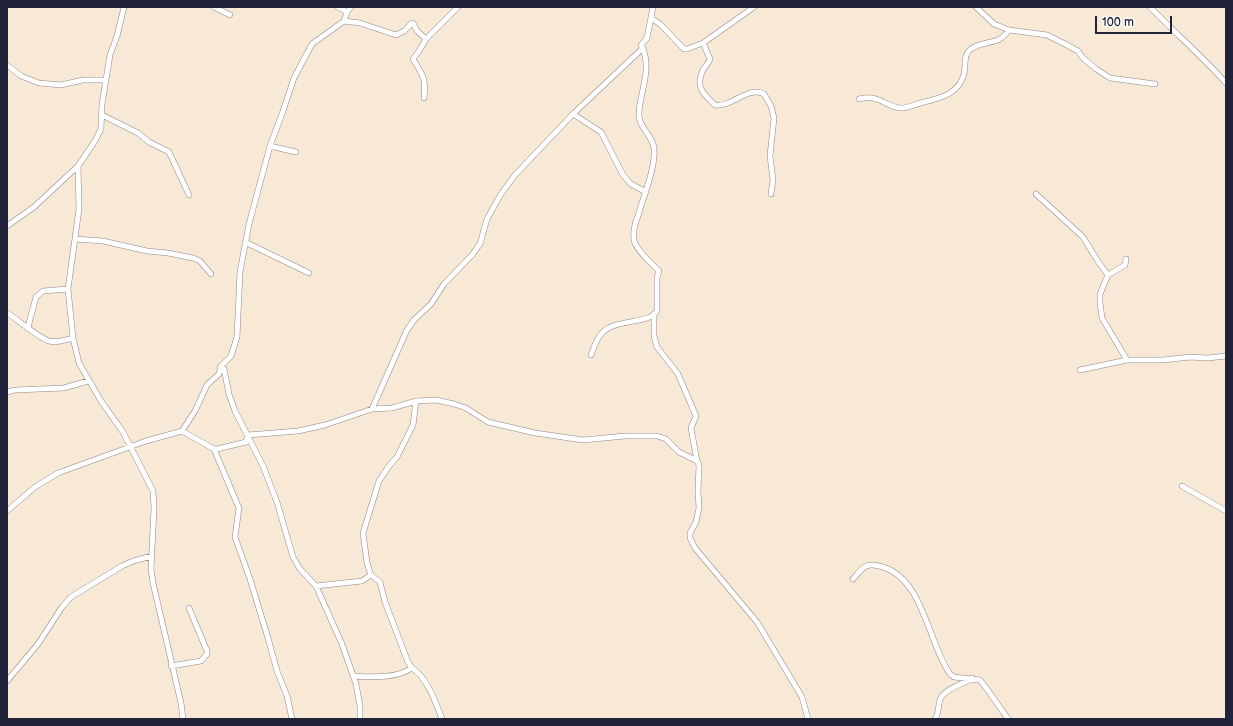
<!DOCTYPE html>
<style>
body{margin:0}
#map{position:relative;width:1233px;height:726px;overflow:hidden;background:#f8e9d6;font-family:"Balsamiq Sans",sans-serif}
canvas{display:block}
.frame{position:absolute;inset:0;border:8px solid #22223b;pointer-events:none}
.scale{position:absolute;left:1095px;top:16px;width:77px;height:18px;box-sizing:border-box;border:2px solid #22223b;border-top:0;padding-left:5px;font-size:12px;line-height:14px;white-space:nowrap;color:#22223b;-webkit-text-stroke:3px #fdfcf7;paint-order:stroke}
</style>
<div id="map">
<canvas width="1233" height="726"></canvas>
<div class="frame"></div>
<div class="scale">100 m</div>
</div>
<script>
const ctx = document.querySelector('canvas').getContext('2d');
ctx.lineJoin = 'round';
function strokePath(path, color, width, dash) { ctx.strokeStyle = color; ctx.lineWidth = width; ctx.lineCap = dash ? 'butt' : 'round'; ctx.setLineDash(dash || []); ctx.stroke(path); }
const minor = new Path2D(`
 M124 7 117 36 110 55 102 104 101 129 95 141 78 166 79 209 68 289 73 338 79 363 101 401 123 432 153 491 154 508 151 569 153 583 181 703 183 719
 M214 7 230 15
 M338 7 347 12
 M976 7 994 24 1009 30 1047 35 1065 44 1078 51 1083 58 1096 69 1110 78 1155 84
 M1150 7C1175 33 1202 56 1226 83
 M651 18 660 24 684 49H687L703 43 754 7
 M344 21 360 23 396 35 404 31 412 23H413L417 31 426 39
 M703 43 710 59C709 63 705 66 703 70 695 87 703 94 715 105 731 108 749 85 764 94L771 106 774 118 770 156 773 180 771 194
 M7 65 21 76 39 83 61 85 83 80H106
 M424 98C426 77 423 76 413 59L419 51 426 39 458 7
 M859 99C880 93 887 109 903 108 911 107 916 104 924 102 940 98 959 94 964 74 966 66 963 54 971 49 979 43 990 43 998 40 1002 38 1006 34 1009 30
 M573 114 601 132 623 175 631 184 646 192
 M102 115 138 133 149 142 169 152 189 195
 M270 146 296 152
 M1036 194 1083 237 1099 263 1108 275
 M7 226 34 207 78 166
 M75 239 103 241 147 251 168 253 193 258 200 261 211 274
 M245 242 309 273
 M1126 259 1125 265 1108 275 1100 294V302L1102 318 1127 360
 M7 313C19 320 37 337 49 341 57 343 65 340 73 338
 M654 314V336L657 347 678 374 696 416 691 428 697 461
 M28 327 36 297 43 291 68 289
 M591 355C594 348 596 339 602 333 616 318 648 325 657 311V278L659 271C652 264 636 250 634 240 633 233 635 223 638 216 643 197 656 168 654 148 652 134 637 126 639 112 641 88 652 70 642 46
 M220 367 224 369 229 394 235 411 263 466 277 502 293 557 300 569 316 586 342 644 356 684 360 706V719
 M1080 370 1127 360H1163L1190 357 1208 358 1226 356
 M7 392 15 390 64 388 88 381
 M372 409 407 330 414 320 431 304 444 284 472 255 480 244 487 219 501 194 515 175 573 114 643 48 641 45 647 38 653 7
 M182 431 195 411 207 385 219 374 221 366 231 356 237 337 240 272 249 224 270 146 282 114 294 78 312 44 344 21 347 12 351 7
 M214 449 236 501 239 508 235 537 250 579 268 638 277 671 287 696 292 719
 M1182 486 1226 511
 M7 511 35 487 58 473 146 441 182 431 214 449H217L246 442 248 435 298 431 325 425 372 409 392 408 416 401 436 400 454 404 466 408 488 422 535 433 583 440 625 436H657L666 439 679 452 697 461 699 465 698 491 699 508 696 522 690 533V538L695 548 757 622 802 697 808 719
 M371 575 367 563 363 533 379 481 389 466 397 457 413 425 416 401
 M853 579C864 566 866 562 883 567 924 580 928 643 950 674L954 677 980 680 987 689 1008 719
 M316 586 362 581 371 575 380 582 385 602 408 662 412 668C395 679 373 677 353 676
 M171 666 201 661 207 654V651L189 608
 M412 668C427 677 436 703 442 719
 M7 681 38 644 62 607 71 597 122 566 133 561 152 556
 M935 719C940 712 937 703 942 696 950 686 963 685 972 678`);
strokePath(minor, '#8d8688', 6);
strokePath(minor, '#fff', 5);
</script>
